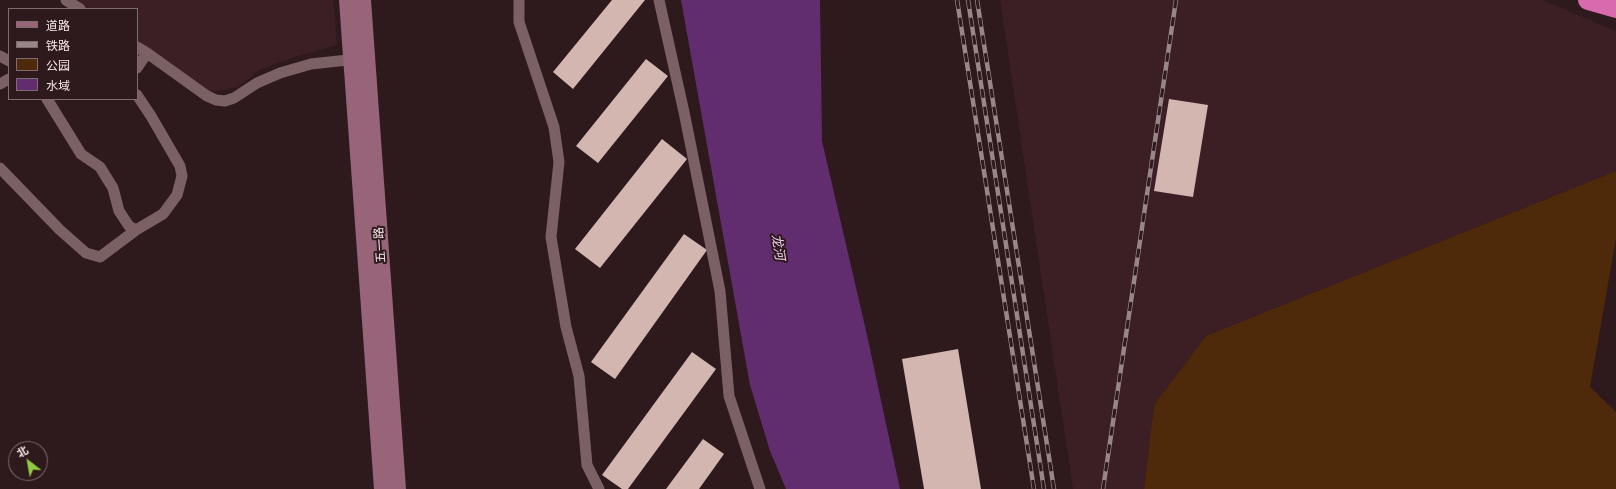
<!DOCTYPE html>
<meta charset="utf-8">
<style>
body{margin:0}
#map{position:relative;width:1616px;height:489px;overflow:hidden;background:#2e191d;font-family:"Asap Condensed","Noto Sans SC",sans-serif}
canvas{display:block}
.legend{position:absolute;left:8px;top:8px;width:130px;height:92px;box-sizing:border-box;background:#2e191d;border:1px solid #7e6c6f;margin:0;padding:5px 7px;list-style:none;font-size:12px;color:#f7e8ea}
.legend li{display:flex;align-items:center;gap:8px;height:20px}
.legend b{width:20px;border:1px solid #7e6c6f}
.north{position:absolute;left:8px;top:441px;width:40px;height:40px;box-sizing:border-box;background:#2e191d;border:1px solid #7e6c6f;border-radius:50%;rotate:329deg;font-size:11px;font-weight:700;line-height:16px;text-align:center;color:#f7e8ea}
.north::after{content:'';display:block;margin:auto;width:14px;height:18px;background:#8fcd42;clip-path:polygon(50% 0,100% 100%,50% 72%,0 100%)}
</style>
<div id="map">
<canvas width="1616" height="489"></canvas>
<ul class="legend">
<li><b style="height:5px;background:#97647a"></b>道路</li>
<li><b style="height:5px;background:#988689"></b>铁路</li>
<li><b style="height:11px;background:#4f2a0a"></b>公园</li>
<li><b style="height:11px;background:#622d6e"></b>水域</li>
</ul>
<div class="north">北</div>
</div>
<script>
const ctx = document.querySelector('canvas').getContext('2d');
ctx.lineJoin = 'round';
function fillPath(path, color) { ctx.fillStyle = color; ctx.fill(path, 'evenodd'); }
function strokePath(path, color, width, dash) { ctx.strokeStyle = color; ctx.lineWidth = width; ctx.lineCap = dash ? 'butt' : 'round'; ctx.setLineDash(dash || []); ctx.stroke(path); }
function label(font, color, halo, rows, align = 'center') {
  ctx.font = font + ' "Asap Condensed","Noto Sans SC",sans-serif'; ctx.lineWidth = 4; ctx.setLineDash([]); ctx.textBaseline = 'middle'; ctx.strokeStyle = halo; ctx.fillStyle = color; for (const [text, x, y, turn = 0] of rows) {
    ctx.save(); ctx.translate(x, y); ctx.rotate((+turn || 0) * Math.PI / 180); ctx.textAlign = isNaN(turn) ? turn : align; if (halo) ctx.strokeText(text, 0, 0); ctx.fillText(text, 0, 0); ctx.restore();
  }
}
const built = new Path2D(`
 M72 0H333L337 45 298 56 261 69 239 86 211 93 137 43V9H86Z
 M1000 0H1542L1616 31V171L1206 336 1154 405 1144 489H1073Z`);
const green = new Path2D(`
 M1616 171V238L1590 387 1616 412V489H1144L1154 405 1206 336Z`);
const water = new Path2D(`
 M681 0H820L822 141 867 335 900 489H786L770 451 750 385Z`);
const building = new Path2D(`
 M612 0H645L573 89 553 72Z
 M646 59 668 76 598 163 576 146Z
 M1169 99 1208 105 1193 197 1154 191Z
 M662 139 687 159 600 268 575 249Z
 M684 234 707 250 615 379 591 362Z
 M958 349 981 489H924L902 359Z
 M692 352 716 369 628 489H622L602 475Z
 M703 439 724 454 699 489H666Z`);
const street = new Path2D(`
 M66 0 80 9
 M519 0V22L554 127 559 162 551 237 566 327 579 376 587 465 599 489
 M659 0 684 112 720 291 729 396 760 489
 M137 47 147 53
 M0 56 9 61
 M137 68 147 53 207 96 216 100 225 101 234 98 257 83 280 73 311 64 357 59
 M0 84 9 79
 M47 99 81 154 100 167 113 188 119 211 129 226 136 230
 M0 168 60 230 86 253 100 257 136 230 163 214 177 195 182 176 180 166 151 116 137 95`);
const secondary = new Path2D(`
 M347 0 382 489
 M363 0 398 489`);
const highway = new Path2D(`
 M1588 0 1616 8`);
const rail = new Path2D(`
 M957 0 1034 489
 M968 0 1044 489
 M977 0 1054 489
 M1103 489 1176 0`);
const streetNames = [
 ["五一路",380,245,-94]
];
const waterNames = [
 ["龙河",778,247,81]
];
fillPath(built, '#3b1f24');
fillPath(green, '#4f2a0a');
fillPath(water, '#622d6e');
fillPath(building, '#d2b6af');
strokePath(street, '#7b6164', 11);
strokePath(secondary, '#97647a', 16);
strokePath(highway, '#d86bad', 20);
strokePath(rail, '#988689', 4.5);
strokePath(rail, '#2e191d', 3, [9]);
label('12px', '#f7e8ea', '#2e191d', streetNames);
label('italic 13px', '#f3d5fa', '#2e191d', waterNames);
</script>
